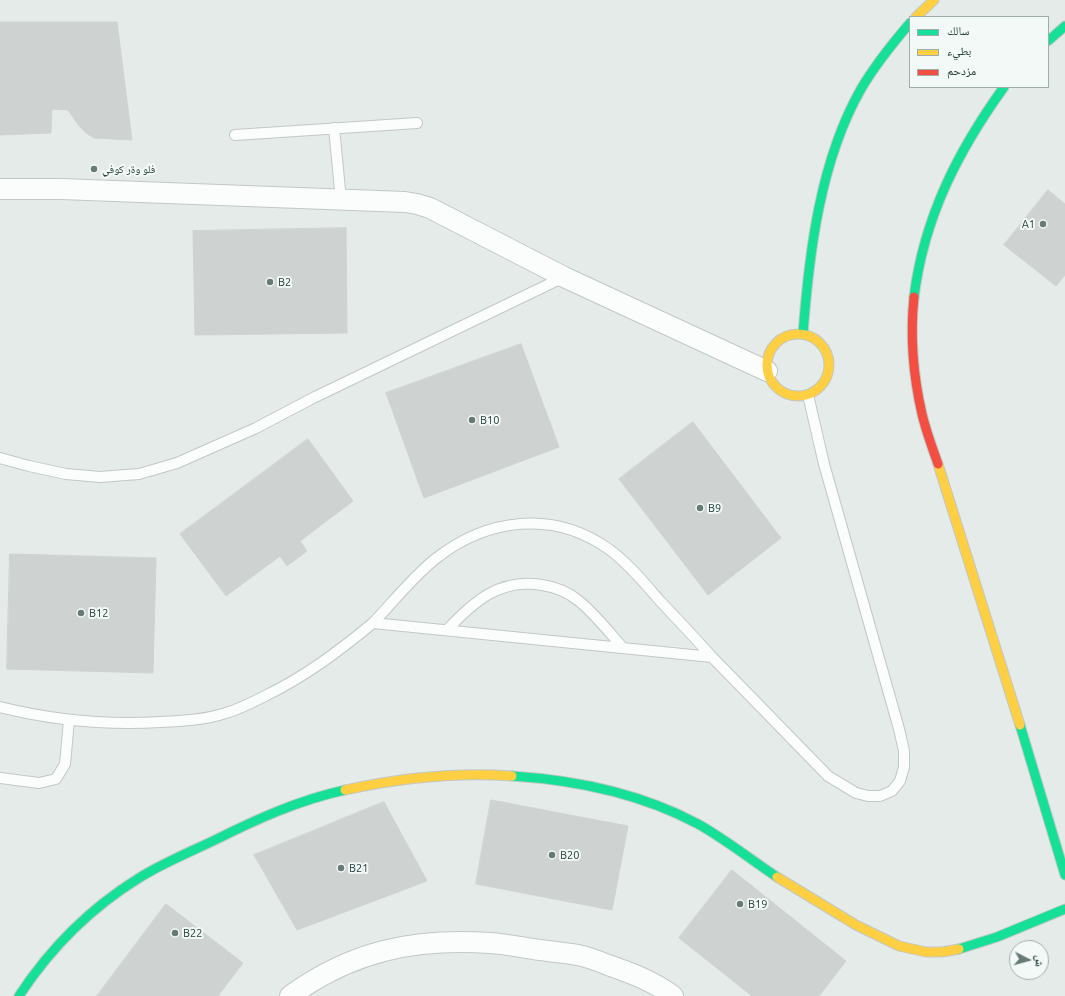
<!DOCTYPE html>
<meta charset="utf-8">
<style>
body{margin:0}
#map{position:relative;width:1065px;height:996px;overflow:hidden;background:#e5ebe8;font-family:Ubuntu,"Noto Naskh Arabic",sans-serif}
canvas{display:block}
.legend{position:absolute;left:909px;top:16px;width:140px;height:72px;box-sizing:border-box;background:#f3f9f7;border:1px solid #9faeab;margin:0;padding:5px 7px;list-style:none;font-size:12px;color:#223e3a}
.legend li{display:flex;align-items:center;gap:8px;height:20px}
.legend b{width:20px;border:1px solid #9faeab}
.north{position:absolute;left:1009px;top:940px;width:40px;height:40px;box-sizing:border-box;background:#f3f9f7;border:1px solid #9faeab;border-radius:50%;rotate:96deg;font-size:11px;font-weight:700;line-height:16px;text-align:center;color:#223e3a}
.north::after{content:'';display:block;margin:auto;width:14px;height:18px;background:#667b77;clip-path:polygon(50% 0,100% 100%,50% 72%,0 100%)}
</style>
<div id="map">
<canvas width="1065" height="996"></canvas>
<ul class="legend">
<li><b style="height:5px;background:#16e098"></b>سالك</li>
<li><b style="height:5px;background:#ffcf43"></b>بطيء</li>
<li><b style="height:5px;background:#f24e42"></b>مزدحم</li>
</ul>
<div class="north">ش</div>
</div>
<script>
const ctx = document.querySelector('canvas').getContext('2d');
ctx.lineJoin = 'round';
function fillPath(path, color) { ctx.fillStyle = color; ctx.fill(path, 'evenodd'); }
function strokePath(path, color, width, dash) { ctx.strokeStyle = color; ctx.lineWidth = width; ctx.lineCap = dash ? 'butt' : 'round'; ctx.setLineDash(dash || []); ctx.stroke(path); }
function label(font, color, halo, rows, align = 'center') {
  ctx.font = font + ' Ubuntu,"Noto Naskh Arabic",sans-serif'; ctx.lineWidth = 4; ctx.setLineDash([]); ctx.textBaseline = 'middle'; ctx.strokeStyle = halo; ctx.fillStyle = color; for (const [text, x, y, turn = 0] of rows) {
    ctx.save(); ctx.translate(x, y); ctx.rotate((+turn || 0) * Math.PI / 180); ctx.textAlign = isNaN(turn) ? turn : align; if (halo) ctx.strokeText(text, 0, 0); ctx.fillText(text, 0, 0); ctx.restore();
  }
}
const building = new Path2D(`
 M0 22H117L132 140 94 138 86 133 79 126 68 110 52 109 51 133 0 135Z
 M1048 190 1065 204V275L1056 286 1004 245Z
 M346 228 347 333 195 335 193 231Z
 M521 344 559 447 424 498 386 393Z
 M693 422 781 538 708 595 619 479Z
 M308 439 353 501 300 541 307 551 287 566 280 556 226 596 180 534Z
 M10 554 156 558 153 673 7 669Z
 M491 800 628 826 612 910 476 884Z
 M384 802 427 881 297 930 254 855Z
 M732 870 846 961 819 996H752L679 938Z
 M166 904 243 963 218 996H97Z`);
const lane = new Path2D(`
 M334 128 341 200
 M235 135 417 123
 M0 458 29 466 66 474 100 477 139 474 177 463 256 428 313 398 564 277
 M373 623C393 602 412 578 434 560 486 518 554 509 610 550 629 564 645 584 661 602 678 620 695 638 712 657
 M447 630C474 601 500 578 542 585 556 587 568 592 579 601 595 614 609 632 623 648
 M0 707C52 720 107 725 160 722 182 721 204 720 226 713 240 709 253 702 265 696 306 676 339 651 373 623L712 657 828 776 856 793 868 796H880L892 791 900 781 904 767V751L899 729 824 464 808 395
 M0 778 39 783 56 779 65 764 69 720`);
const street = new Path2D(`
 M0 189H61L405 202 417 204 430 208 564 277 767 371
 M290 996C352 951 414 938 490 943 507 944 524 948 540 950 554 952 569 953 582 956 591 958 600 962 608 965 631 973 653 981 673 996`);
const fast = new Path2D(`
 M1048 41 1065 26
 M914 297C924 217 958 151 1004 87
 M803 334C809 253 820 161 861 89 875 65 892 44 910 23
 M1020 725 1065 875
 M512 776C575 780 642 794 698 824 725 839 750 859 777 877
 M959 949 997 937 1065 909
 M19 996C51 947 89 909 139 878 163 863 190 852 215 840 257 819 299 800 345 790`);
const slow = new Path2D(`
 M916 17 934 0
 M767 365a31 31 0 1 1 62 0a31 31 0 1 1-62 0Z
 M938 464 1020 725
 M345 790C400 778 457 772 512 776
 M777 877 856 925 899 946 926 952H942L959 949`);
const jam = new Path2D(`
 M914 297C910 336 913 375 922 414 926 431 932 447 938 464`);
const markers = [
 [94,169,4,"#667b77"],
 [1043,224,4,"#667b77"],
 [270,282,4,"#667b77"],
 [472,420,4,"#667b77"],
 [700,508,4,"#667b77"],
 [81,613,4,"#667b77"],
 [552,855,4,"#667b77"],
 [341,868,4,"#667b77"],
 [740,904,4,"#667b77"],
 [175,933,4,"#667b77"]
];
const poiNames = [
 ["فلو وةر كوفي",102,169],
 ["A1",1035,224,"right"],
 ["B2",278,282],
 ["B10",480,420],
 ["B9",708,508],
 ["B12",89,613],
 ["B20",560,855],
 ["B21",349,868],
 ["B19",748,904],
 ["B22",183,933]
];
fillPath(building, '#ced3d1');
strokePath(building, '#ced3d1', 1);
strokePath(lane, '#c2c8c5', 12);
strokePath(street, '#c2c8c5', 22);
strokePath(fast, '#c0c8c6', 11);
strokePath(slow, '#c0c8c6', 11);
strokePath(jam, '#c0c8c6', 11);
strokePath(lane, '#fbfcfc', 10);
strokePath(street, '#fbfcfc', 20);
strokePath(fast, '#16e098', 9);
strokePath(slow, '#ffcf43', 9);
strokePath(jam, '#f24e42', 9);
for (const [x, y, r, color] of markers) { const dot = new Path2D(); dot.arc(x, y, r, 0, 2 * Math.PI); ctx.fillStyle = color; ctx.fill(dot); strokePath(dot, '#f3f9f7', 1.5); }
label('11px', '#223e3a', '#f3f9f7', poiNames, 'left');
</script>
